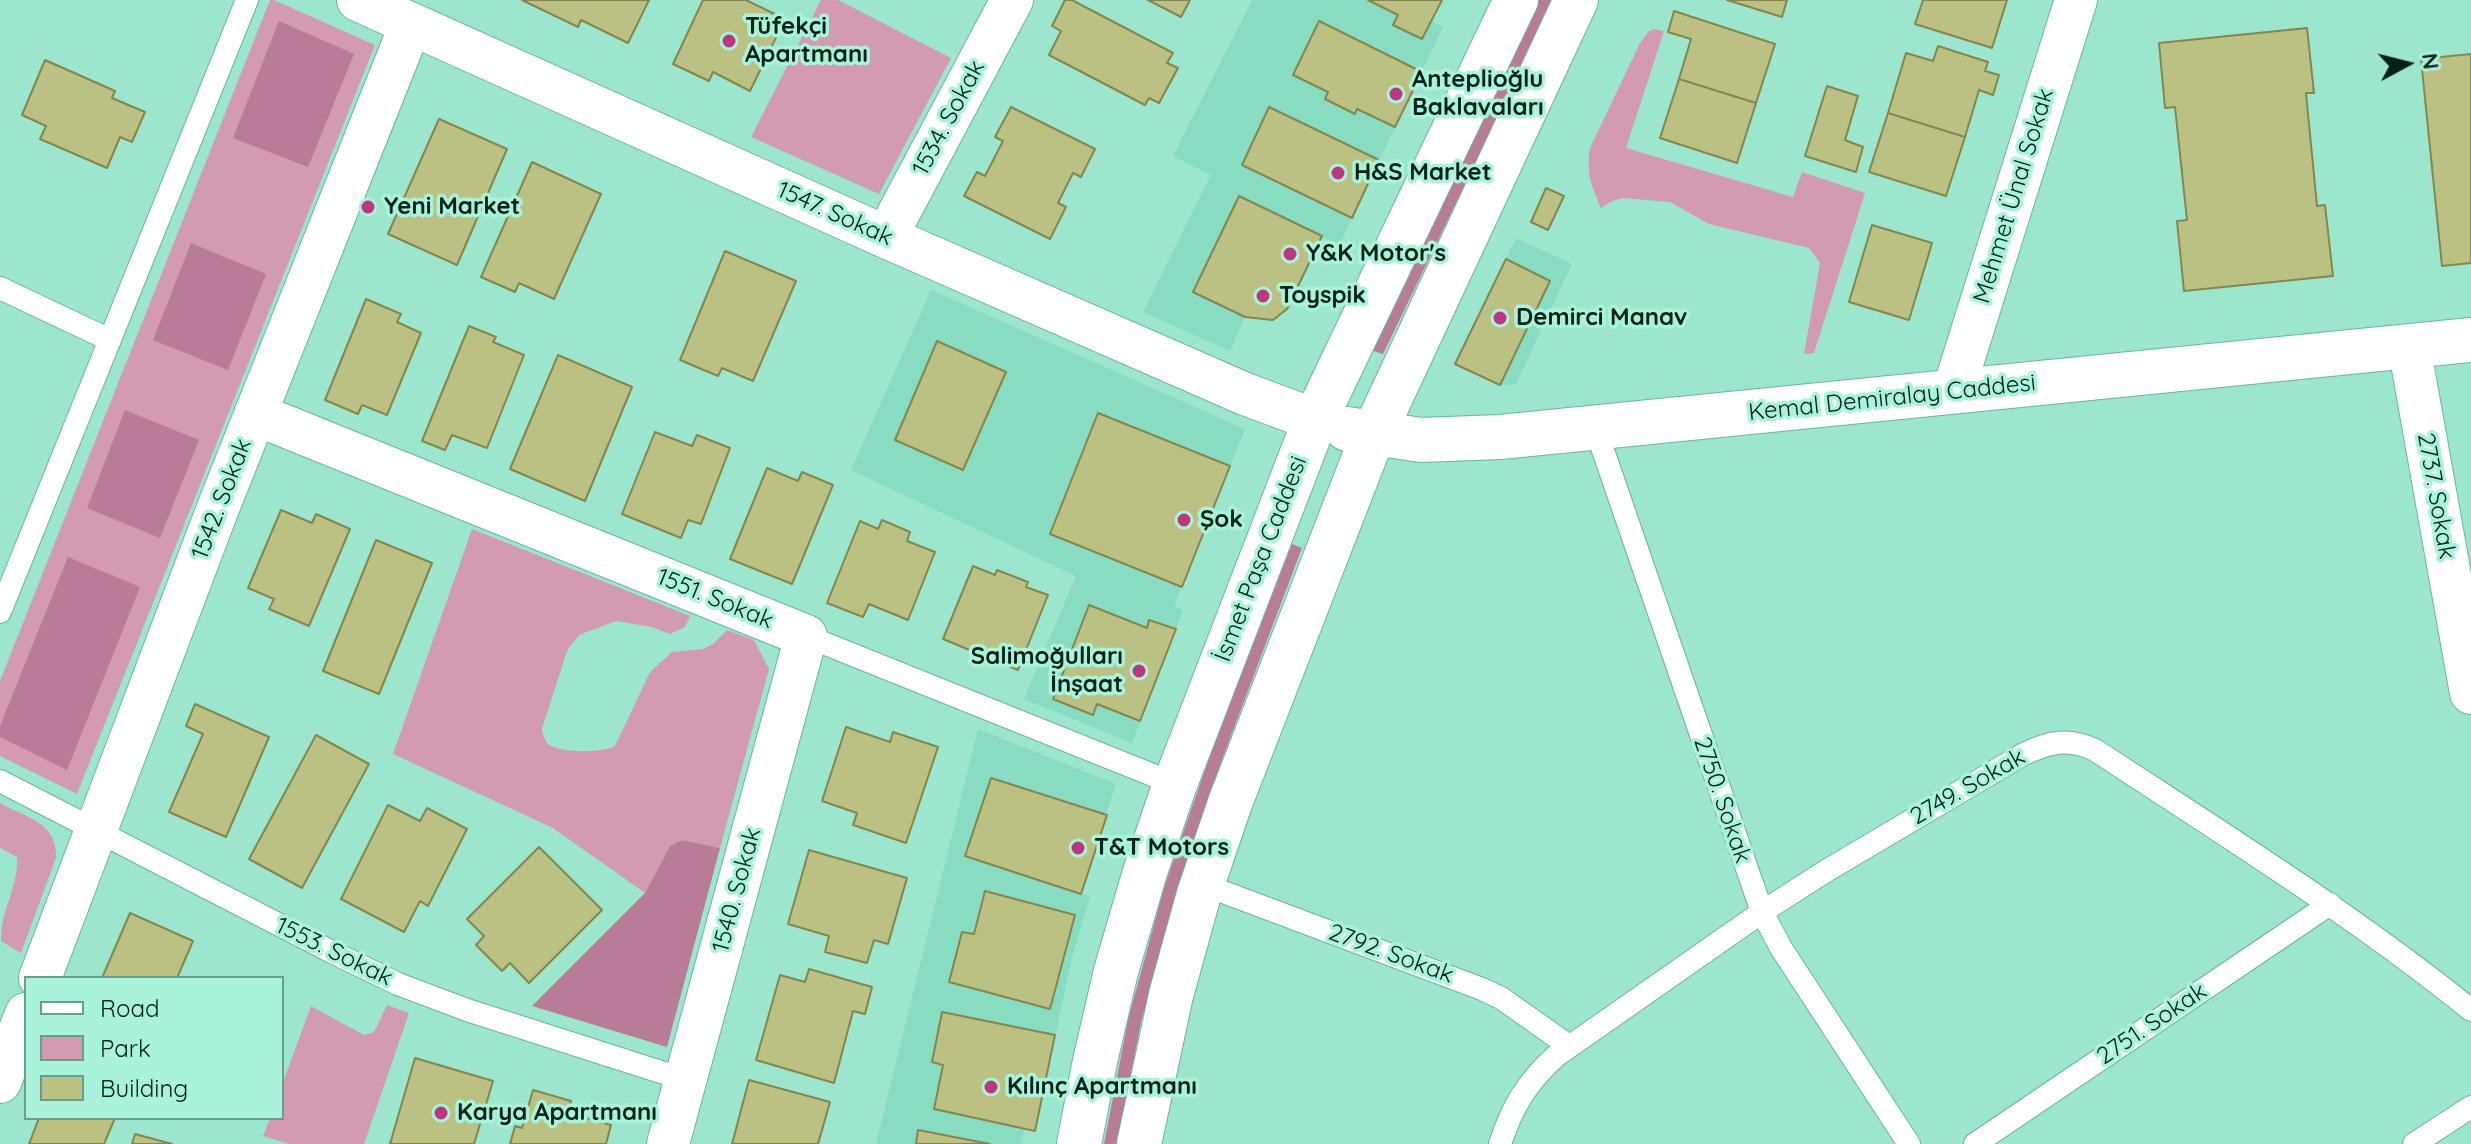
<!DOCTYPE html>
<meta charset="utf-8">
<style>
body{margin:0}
#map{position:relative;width:2471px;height:1144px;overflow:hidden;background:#9ce6ce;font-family:Quicksand,sans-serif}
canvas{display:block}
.legend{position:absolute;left:24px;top:976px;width:260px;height:144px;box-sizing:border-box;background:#a9f3db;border:2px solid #669f8d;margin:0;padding:10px 14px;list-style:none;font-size:24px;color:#022119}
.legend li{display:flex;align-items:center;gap:16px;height:40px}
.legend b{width:40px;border:2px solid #669f8d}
.north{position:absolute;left:2367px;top:24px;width:80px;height:80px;-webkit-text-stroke:6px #a9f3db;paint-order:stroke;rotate:83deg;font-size:22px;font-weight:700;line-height:32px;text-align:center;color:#022119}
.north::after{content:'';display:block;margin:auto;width:28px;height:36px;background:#022119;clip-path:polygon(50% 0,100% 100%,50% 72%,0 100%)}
</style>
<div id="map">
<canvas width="2471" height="1144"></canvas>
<ul class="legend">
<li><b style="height:10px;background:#fff"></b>Road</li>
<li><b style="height:22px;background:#d29bb2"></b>Park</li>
<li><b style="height:22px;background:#bbc083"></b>Building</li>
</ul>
<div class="north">N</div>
</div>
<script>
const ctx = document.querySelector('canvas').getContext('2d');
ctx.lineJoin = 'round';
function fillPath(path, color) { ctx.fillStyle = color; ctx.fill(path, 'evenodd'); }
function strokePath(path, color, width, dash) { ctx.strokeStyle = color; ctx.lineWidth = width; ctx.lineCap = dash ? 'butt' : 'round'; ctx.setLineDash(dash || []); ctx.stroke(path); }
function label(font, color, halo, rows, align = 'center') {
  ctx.font = font + ' Quicksand,sans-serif'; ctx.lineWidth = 7; ctx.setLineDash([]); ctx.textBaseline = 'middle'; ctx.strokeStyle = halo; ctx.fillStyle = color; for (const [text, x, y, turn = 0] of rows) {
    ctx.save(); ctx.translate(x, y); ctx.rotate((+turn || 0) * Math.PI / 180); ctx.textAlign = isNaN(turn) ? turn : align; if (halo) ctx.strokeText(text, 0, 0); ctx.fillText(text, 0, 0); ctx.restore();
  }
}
const built = new Path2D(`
 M1252 0H1442L1431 21 1443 27 1339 245 1322 237 1287 309 1273 320 1245 317 1230 351 1143 312 1211 175 1173 156Z
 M1516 238 1572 264 1516 384 1500 385 1455 364Z
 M931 290 1245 429 1174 606 1183 610 1132 743 1024 699 1076 576 851 470Z
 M978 729 1116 784 1081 893 1090 896 1071 962 1035 1131 1025 1129 1021 1144H876Z`);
const green = new Path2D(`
 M270 0H274L375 45 77 794 0 756V681Z
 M821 0H838L951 58 879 194 751 137Z
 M1654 29 1664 31 1626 148 1793 197 1802 172 1865 193 1814 353 1804 354 1820 263 1809 248 1709 224 1670 202 1624 198 1612 201 1601 208C1591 185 1586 173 1590 148L1640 43 1649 31Z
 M472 529 690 616 685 627 670 634 652 627 616 621 579 635 567 651 542 729C543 734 544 738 546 742 556 754 603 753 615 746L650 672 672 652 703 649 713 644 727 630 754 640 769 669 720 848 682 840 670 846 645 893 553 828 393 754Z
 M0 803C27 818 58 823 56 858L21 953 1 941C0 911 19 886 17 857L0 848Z
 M387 1005 409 1013 364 1144H289L263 1136 270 1118H282V1085L311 1006 364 1035 374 1032Z`);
const forest = new Path2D(`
 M1539 0H1554L1383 354 1371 350Z
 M279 21 354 54 308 167 233 138Z
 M191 243 266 274 228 370 153 340Z
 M125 410 199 440 160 538 87 508Z
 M1292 544 1302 548 1224 754 1176 894 1141 1022 1117 1144H1104L1128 1020 1164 888 1212 750Z
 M68 557 140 587 67 770 0 737V726Z
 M682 840 720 848 667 1047 532 1006 645 893 670 846Z`);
const building = new Path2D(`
 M522 0H649L628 43 581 20 578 27Z
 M703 0H746L785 19 750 91 713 72 709 81 673 64Z
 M1065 0H1072L1173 53 1167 63 1178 68 1159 103 1149 98 1145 105 1049 55 1061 31 1052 26Z
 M1148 0H1190L1181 17Z
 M1368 0H1442L1422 39 1393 25 1398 15Z
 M1727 0H1787L1782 17Z
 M1923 0H2007L1992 48 1915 24Z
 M1674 11 1775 44 1756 103 1679 79 1691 39 1668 32Z
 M1319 21 1422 72 1395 127 1357 109 1355 114 1325 99 1328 92 1293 75Z
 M2307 28 2314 93H2306L2317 206 2325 205 2333 276 2184 291 2177 221 2187 220 2175 107 2165 108 2159 43Z
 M1938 46 1988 62 1985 71 1999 75 1993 95 1979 90 1965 137 1888 113 1906 53 1933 61Z
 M2471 54V263L2442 266 2421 59Z
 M45 60 115 91 112 98 145 112 132 142 120 137 107 168 40 139 46 126 22 115Z
 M1679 79 1756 103 1737 163 1660 138Z
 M1827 86 1858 96 1845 140 1863 147 1856 172 1805 156Z
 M1011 107 1095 149 1081 177 1073 173 1058 203 1066 207 1050 239 964 196 977 172 985 176 1003 141 995 137Z
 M1269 107 1379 160 1352 218 1242 165Z
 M1888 113 1965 137 1946 196 1869 172Z
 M439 119 507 149 457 265 388 234Z
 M532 162 601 194 554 299 519 283 515 292 481 277Z
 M1546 188 1564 196 1548 230 1531 222Z
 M1239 196 1322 236 1287 309 1273 320 1245 317 1193 292Z
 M1872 225 1932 243 1909 320 1849 302Z
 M725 251 796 281 753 381 722 368 718 376 680 360Z
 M1506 259 1550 281 1500 385 1455 364Z
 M366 299 401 314 397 322 421 333 387 415 362 405 358 414 325 400Z
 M469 326 496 337 493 342 524 355 487 448 452 435 445 450 422 441Z
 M937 341 1006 372 963 470 895 440Z
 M558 355 632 387 585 501 510 469Z
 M1098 413 1230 466 1182 587 1050 534Z
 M655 432 692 446 697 435 730 448 701 524 688 520 681 538 622 514Z
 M767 468 798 481 802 472 833 485 792 584 730 559Z
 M281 510 312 523 316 514 350 529 309 626 269 609 274 599 248 588Z
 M882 520 910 532 907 541 935 552 908 620 869 604 863 617 827 603 860 521 878 529Z
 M376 540 432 563 379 694 323 671Z
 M973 566 995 575 997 570 1028 582 1026 587 1048 595 1018 670 943 639Z
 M1089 605 1147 628 1149 620 1176 629 1140 721 1097 704 1093 715 1053 699Z
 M195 704 269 737 226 837 169 812 203 734 186 726Z
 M846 727 890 742 893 732 938 747 906 843 853 825 857 813 822 801Z
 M316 735 369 764 302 888 249 859Z
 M991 778 1107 815 1081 894 965 856Z
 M388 805 420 821 427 808 467 829 428 906 420 901 404 932 341 899Z
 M539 847 602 910 529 983 510 963 502 971 476 945 484 936 467 919Z
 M809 850 907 878 888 944 874 940 867 963 825 952 829 936 788 924Z
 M985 891 1075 915 1050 1009 949 982 962 932 974 934Z
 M130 913 193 941 177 978H102Z
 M809 969 872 987 865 1014 853 1011 834 1083 756 1060 780 975 805 982Z
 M942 1012 1055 1035 1035 1131 934 1109 943 1065 932 1062Z
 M415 1058 493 1081 474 1144H390Z
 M749 1080 830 1102 818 1144H732Z
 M533 1090 571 1101 568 1113 611 1125 606 1144H510L515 1126 522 1128Z
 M39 1118H115L104 1144H29Z
 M918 1130 990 1144H916Z
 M135 1134 172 1144H132Z`);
const lane = new Path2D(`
 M0 288 110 340
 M1595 427 1762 912 1781 948 1909 1144
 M0 612 247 0
 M806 636 1175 784
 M0 781 332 952 398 984 467 1010 686 1080
 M1202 884 1482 989 1501 998 1569 1046
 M1500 1144C1512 1107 1527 1082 1556 1056L1762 912 1826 871 2022 755C2048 742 2068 737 2095 750 2223 834 2352 914 2471 1010
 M1975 1144 2330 904
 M2414 1144 2471 1107`);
const street = new Path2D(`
 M358 0 886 237 1245 394 1315 420
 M886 237 1012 0
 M2409 346 2471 693
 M1953 392 2076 0
 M255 414 806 636 668 1144
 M40 978 218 508 411 24
 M0 1082 26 1014`);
const secondary = new Path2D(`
 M1347 429 1421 440 1500 437 2471 340
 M1079 1144 1095 1061 1116 971 1145 872 1175 784 1315 420 1516 0
 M1139 1144 1171 995 1199 894 1230 803 1373 435 1576 0`);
const markers = [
 [729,41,8,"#bc387e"],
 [1396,94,8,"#bc387e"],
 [1338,173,8,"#bc387e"],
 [368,207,8,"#bc387e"],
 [1290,254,8,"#bc387e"],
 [1263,296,8,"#bc387e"],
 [1500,318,8,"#bc387e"],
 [1184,520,8,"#bc387e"],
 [1139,671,8,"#bc387e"],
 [1078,848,8,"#bc387e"],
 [991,1087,8,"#bc387e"],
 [441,1113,8,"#bc387e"]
];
const poiNames = [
 ["Tüfekçi",745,27],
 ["Apartmanı",745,55],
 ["Anteplioğlu",1412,80],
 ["Baklavaları",1412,108],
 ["H&S Market",1354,173],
 ["Yeni Market",384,207],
 ["Y&K Motor's",1306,254],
 ["Toyspik",1279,296],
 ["Demirci Manav",1516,318],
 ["Şok",1200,520],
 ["Salimoğulları",1123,657,"right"],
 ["İnşaat",1123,685,"right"],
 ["T&T Motors",1094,848],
 ["Kılınç Apartmanı",1007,1087],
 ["Karya Apartmanı",457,1113]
];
const streetNames = [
 ["1534. Sokak",949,118,-62],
 ["Mehmet Ünal Sokak",2014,196,-73],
 ["1547. Sokak",835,214,24],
 ["Kemal Demiralay Caddesi",1892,398,-6],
 ["2737. Sokak",2436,496,80],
 ["1542. Sokak",222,499,-69],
 ["İsmet Paşa Caddesi",1261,559,-69],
 ["1551. Sokak",715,599,22],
 ["2749. Sokak",1968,787,-30],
 ["2750. Sokak",1722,800,71],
 ["1540. Sokak",737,890,-75],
 ["1553. Sokak",334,952,26],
 ["2792. Sokak",1391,954,20],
 ["2751. Sokak",2152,1024,-34]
];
fillPath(built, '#88dcc2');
fillPath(green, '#d29bb2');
fillPath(forest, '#b87c96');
fillPath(building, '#bbc083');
strokePath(building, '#83874d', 2);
strokePath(lane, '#6bb49e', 24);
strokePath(street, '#6bb49e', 44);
strokePath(secondary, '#6bb49e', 46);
strokePath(lane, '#fff', 22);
strokePath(street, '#fff', 42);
strokePath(secondary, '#fff', 44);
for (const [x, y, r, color] of markers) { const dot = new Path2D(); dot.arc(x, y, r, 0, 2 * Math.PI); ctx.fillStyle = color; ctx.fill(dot); strokePath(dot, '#a9f3db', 3); }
label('bold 24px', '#022119', '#a9f3db', poiNames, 'left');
label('24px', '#022119', '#a9f3db', streetNames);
</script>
